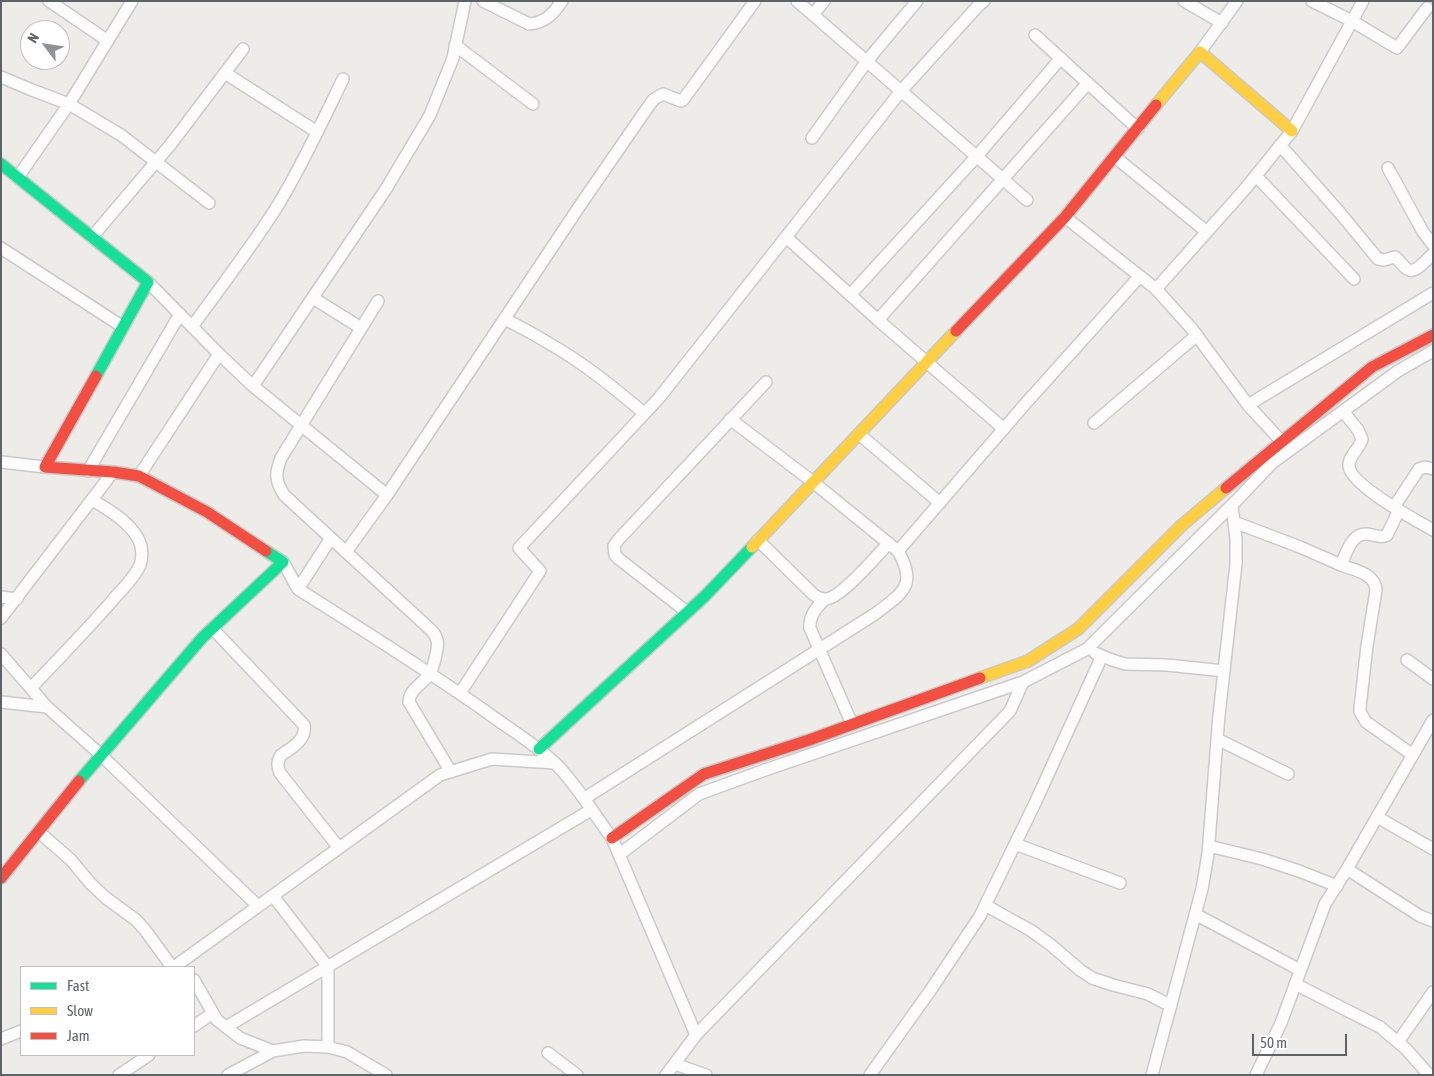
<!DOCTYPE html>
<style>
body{margin:0}
#map{position:relative;width:1434px;height:1076px;overflow:hidden;background:#eeece9;font-family:"Asap Condensed",sans-serif}
canvas{display:block}
.frame{position:absolute;inset:0;border:2px solid #5e6367;pointer-events:none}
.legend{position:absolute;left:20px;top:966px;width:175px;height:90px;box-sizing:border-box;background:#fff;border:1px solid #bfc1c2;margin:0;padding:6px 9px;list-style:none;font-size:15px;color:#5e6367}
.legend li{display:flex;align-items:center;gap:10px;height:25px}
.legend b{width:25px;border:1px solid #bfc1c2}
.north{position:absolute;left:20px;top:20px;width:50px;height:50px;box-sizing:border-box;background:#fff;border:1px solid #bfc1c2;border-radius:50%;rotate:301deg;font-size:14px;font-weight:700;line-height:20px;text-align:center;color:#5e6367}
.north::after{content:'';display:block;margin:auto;width:18px;height:22px;background:#909394;clip-path:polygon(50% 0,100% 100%,50% 72%,0 100%)}
.scale{position:absolute;left:1252px;top:1034px;width:95px;height:22px;box-sizing:border-box;border:2px solid #5e6367;border-top:0;padding-left:6px;font-size:15px;line-height:18px;white-space:nowrap;color:#5e6367;-webkit-text-stroke:4px #fff;paint-order:stroke}
</style>
<div id="map">
<canvas width="1434" height="1076"></canvas>
<div class="frame"></div>
<ul class="legend">
<li><b style="height:6px;background:#16e098"></b>Fast</li>
<li><b style="height:6px;background:#ffcf43"></b>Slow</li>
<li><b style="height:6px;background:#f24e42"></b>Jam</li>
</ul>
<div class="north">N</div>
<div class="scale">50 m</div>
</div>
<script>
const ctx = document.querySelector('canvas').getContext('2d');
ctx.lineJoin = 'round';
function strokePath(path, color, width, dash) { ctx.strokeStyle = color; ctx.lineWidth = width; ctx.lineCap = dash ? 'butt' : 'round'; ctx.setLineDash(dash || []); ctx.stroke(path); }
const street = new Path2D(`
 M49 1 108 41
 M483 1 529 24C545 23 553 14 562 1
 M797 1 1027 200
 M1184 1 1222 23
 M1312 1 1352 21 1397 48 1427 8
 M813 15 824 1
 M1035 35 1138 129
 M455 45 533 104
 M1200 52 1237 1
 M225 73 317 132
 M1 77 32 90 69 104 121 135 209 203
 M812 138 867 61 917 1
 M1280 145 1340 213 1378 259 1384 260 1395 257C1400 260 1402 266 1407 269 1415 275 1427 259 1433 254
 M1115 157 1207 232
 M1388 168 1423 232 1433 245
 M1256 176 1354 279
 M18 177 69 104 132 1
 M1065 217 1156 289 1245 189 1292 131 1363 1
 M92 237 171 144 243 49
 M786 237 878 320
 M1 248 123 327
 M1156 289 1192 329 1248 405 1282 442
 M850 295 977 156 1061 58
 M313 298 361 328
 M378 301 281 458C275 474 275 480 284 495L431 630C434 633 436 636 437 640 439 647 433 669 429 675 422 684 409 690 409 702L451 772
 M505 319C518 326 532 333 545 341 581 361 613 387 644 413
 M192 327C221 286 252 247 278 205 303 164 322 122 343 79
 M219 354 253 386 387 495 581 204 650 104 654 99 663 94 681 101 683 100 755 1
 M253 386 386 189 430 115 453 58 465 1
 M1248 405 1433 293
 M1343 411 1358 430 1362 439C1360 449 1348 456 1349 466 1350 485 1416 520 1433 530
 M730 419 813 482 898 551 1026 403 1140 276
 M1094 423 1197 335
 M1004 429 878 320 1088 83
 M859 434 940 503
 M1 462 45 467
 M88 471 180 314
 M139 476 219 354 148 282
 M1394 507 1419 469 1425 467 1433 469
 M1234 522 1300 547 1341 565C1347 552 1352 529 1372 535 1378 536 1382 538 1387 535L1399 510
 M758 540 814 595C817 597 821 599 825 599 840 600 877 555 889 543
 M346 552 387 495
 M283 562 298 589C361 629 424 668 485 711 508 728 534 743 555 763 577 785 593 813 612 838L696 1035
 M1341 565C1354 570 1375 573 1376 590L1367 646 1360 707V712L1366 722 1413 755
 M298 589 331 538
 M1 597 17 599
 M824 600C816 608 809 616 810 628L852 724
 M687 612 619 559 615 555 614 546 618 540 766 382
 M1 618 113 472
 M213 629 304 725C307 739 292 748 281 755 277 762 277 766 280 773L339 848
 M1095 653 1112 660 1125 664 1167 665 1224 671
 M1 654 47 707 101 755 258 906
 M1407 660 1433 679
 M31 688C58 659 86 631 112 601 121 590 134 579 140 565 142 560 142 552 141 546 136 526 110 510 92 500
 M460 693 540 571 519 548 659 398 901 91 978 6 984 1
 M1 702 47 707
 M1217 739 1288 774
 M585 798 875 614C902 593 918 586 898 551
 M1377 817 1433 849
 M39 832 71 860 91 884 106 898 136 920 145 930 172 967
 M1015 844 1120 883
 M1209 846 1262 859 1299 871 1337 886
 M620 854 699 794 765 770 1023 682 1087 649 1239 498 1272 463 1398 371 1433 351
 M1347 869 1420 916 1433 921
 M273 896 328 967V1047
 M985 905 1030 930 1051 945 1080 970 1092 978 1113 985 1148 994 1171 1006
 M1195 914 1300 970
 M174 967 440 775 492 759 555 763
 M194 980 217 1020 240 1038 273 1051
 M1295 984 1380 1027 1406 1049 1429 1075
 M194 1026 213 1013
 M226 1027 591 810
 M1 1039 21 1031
 M1398 1042 1433 992
 M548 1053 577 1075
 M675 1064 706 1075
 M119 1075 149 1055
 M228 1075 273 1051 304 1046 328 1047 347 1052 386 1075
 M666 1075 696 1035 1010 711 1023 682
 M870 1075 930 991 980 916 1036 801 1102 656
 M1152 1075 1202 889 1208 854 1219 715 1236 564V539L1232 506
 M1256 1075 1281 1023 1325 904 1347 869 1433 720`);
const fast = new Path2D(`
 M1 164 148 282 96 376
 M539 749 705 596 752 547
 M79 781 202 638 283 562 266 551`);
const slow = new Path2D(`
 M1156 105 1200 52 1292 131
 M752 547 956 331
 M980 678 1028 661 1078 629 1182 525 1226 488`);
const jam = new Path2D(`
 M956 331 1065 217 1156 105
 M96 376 45 467 113 472 139 476 207 512 266 551
 M1226 488 1372 367 1433 335
 M612 838 704 774 809 740 980 678
 M1 878 79 781`);
strokePath(street, '#cacaca', 14);
strokePath(fast, '#c8c9c8', 14);
strokePath(slow, '#c8c9c8', 14);
strokePath(jam, '#c8c9c8', 14);
strokePath(street, '#fcfcfc', 11);
strokePath(fast, '#16e098', 11);
strokePath(slow, '#ffcf43', 11);
strokePath(jam, '#f24e42', 11);
</script>
